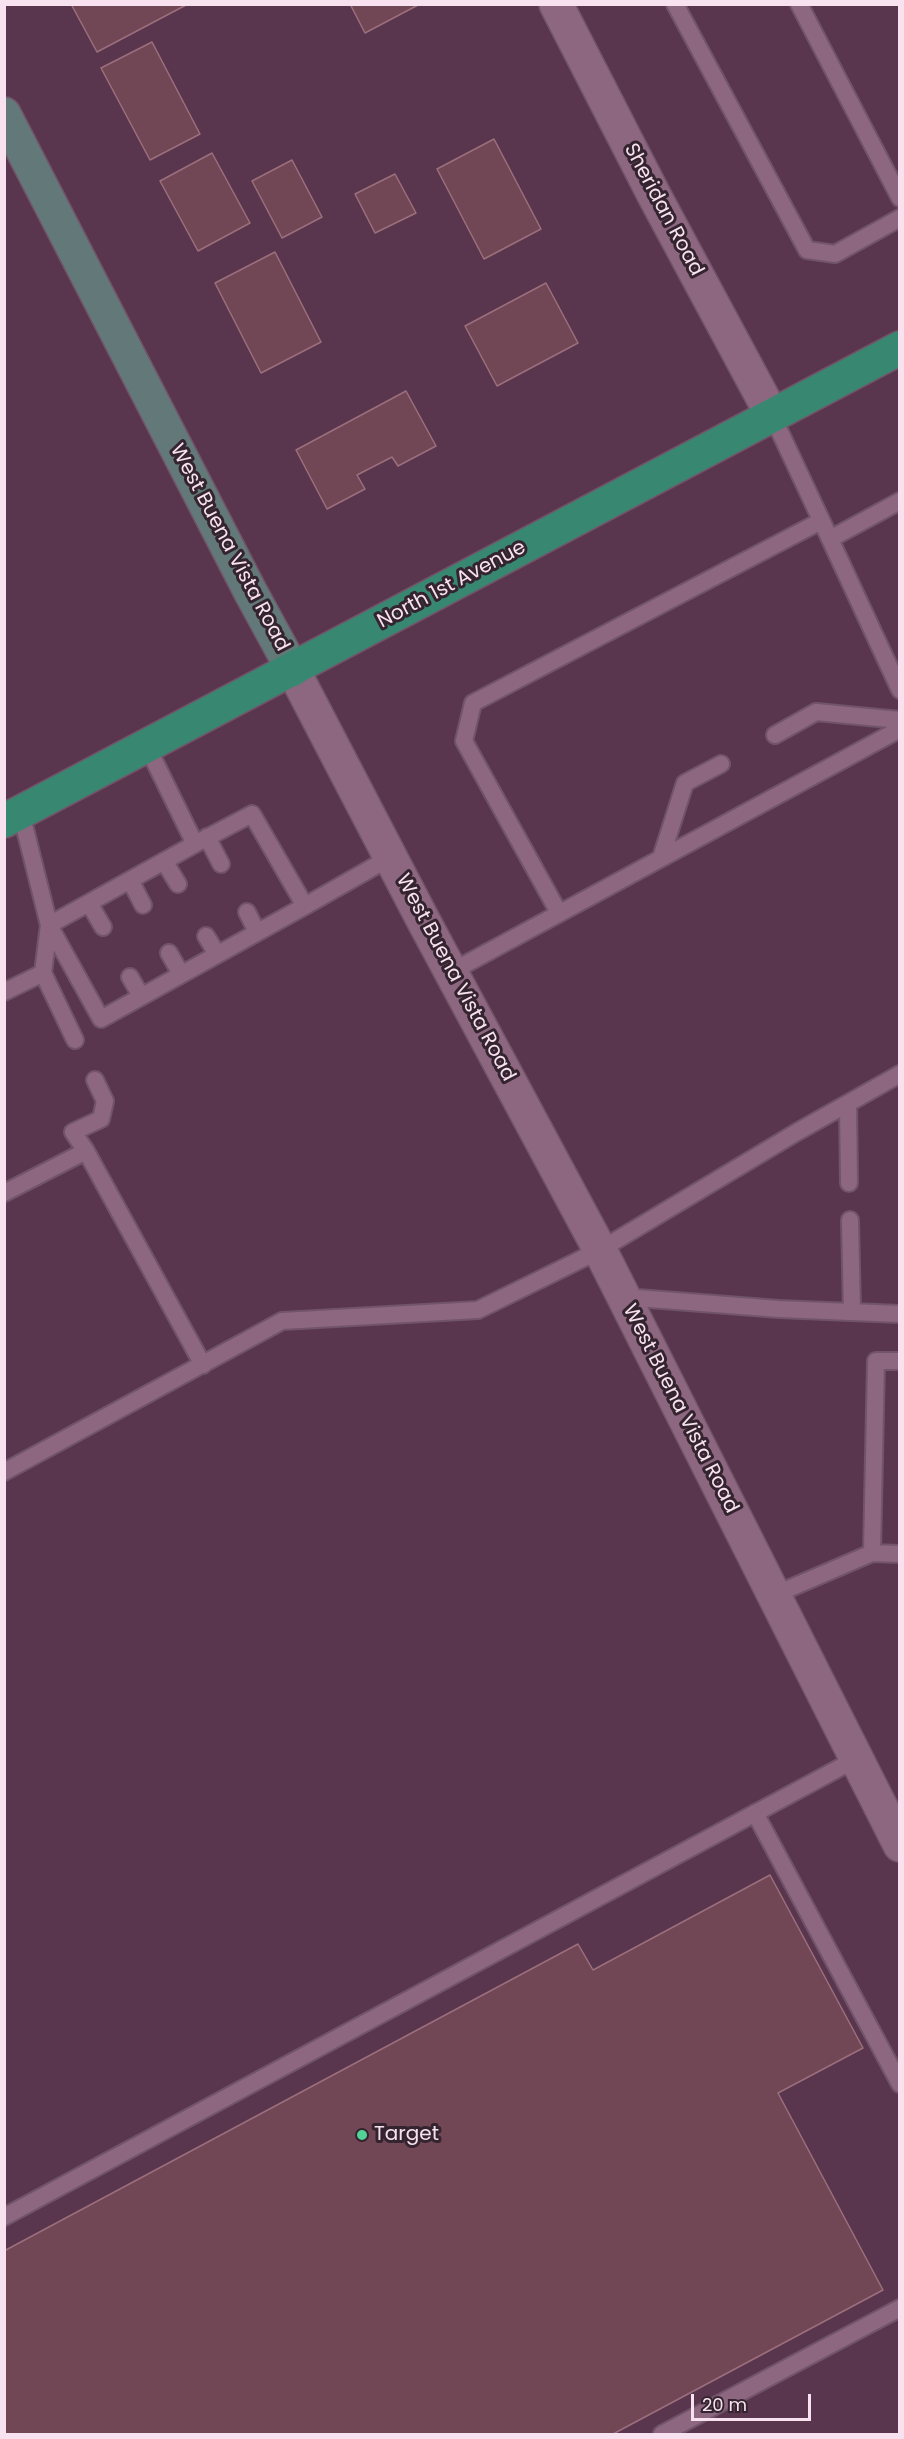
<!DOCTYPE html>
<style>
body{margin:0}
#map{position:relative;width:904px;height:2439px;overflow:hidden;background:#59364e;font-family:Poppins,sans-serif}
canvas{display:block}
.frame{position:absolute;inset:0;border:6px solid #f8e2f0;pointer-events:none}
.scale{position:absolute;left:691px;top:2394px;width:120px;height:27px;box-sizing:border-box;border:3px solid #f8e2f0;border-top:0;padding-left:8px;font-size:18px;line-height:21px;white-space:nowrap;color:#f8e2f0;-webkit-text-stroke:4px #34242f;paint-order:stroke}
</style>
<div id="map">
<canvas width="904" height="2439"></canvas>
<div class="frame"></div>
<div class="scale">20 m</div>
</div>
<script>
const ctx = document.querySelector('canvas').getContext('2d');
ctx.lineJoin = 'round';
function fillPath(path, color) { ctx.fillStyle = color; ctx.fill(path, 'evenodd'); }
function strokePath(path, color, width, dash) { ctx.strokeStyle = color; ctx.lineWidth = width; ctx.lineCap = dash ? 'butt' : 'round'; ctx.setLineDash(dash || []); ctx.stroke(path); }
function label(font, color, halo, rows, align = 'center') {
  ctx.font = font + ' Poppins,sans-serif'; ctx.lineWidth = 6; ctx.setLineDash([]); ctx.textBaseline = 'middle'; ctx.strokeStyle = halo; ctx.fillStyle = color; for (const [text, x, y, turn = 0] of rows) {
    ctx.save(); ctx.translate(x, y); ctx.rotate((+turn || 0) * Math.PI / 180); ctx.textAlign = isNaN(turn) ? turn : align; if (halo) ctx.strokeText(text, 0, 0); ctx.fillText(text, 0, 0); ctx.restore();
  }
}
const building = new Path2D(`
 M71 4H188L97 52Z
 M350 4H420L365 33Z
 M152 42 200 134 150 160 101 68Z
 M494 139 541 229 484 259 437 169Z
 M212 153 250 223 198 251 160 181Z
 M292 160 322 217 282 238 252 181Z
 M395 174 416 213 375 233 355 194Z
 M275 252 321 342 261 373 215 283Z
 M546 283 578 343 497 386 465 326Z
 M406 391 436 446 398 466 392 457 357 475 365 489 327 509 296 450Z
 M770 1875 863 2048 778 2093 883 2290 613 2434H4V2251L578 1944 593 1970Z`);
const lane = new Path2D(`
 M675 4 807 250 835 254 900 218
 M799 4 900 198
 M772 415 830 539 900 501
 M830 539 900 690
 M775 735 816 712 900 720
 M147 746 195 844 49 925 101 1019 305 906 252 814 195 844
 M21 813 49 925 43 973 75 1040
 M207 837 221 864
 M661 858 685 783 721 764
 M164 861 178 884
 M130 880 143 905
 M89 903 103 927
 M305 906 391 857
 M247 912 257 932
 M559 913 464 741 473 703 821 521
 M206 936 217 954
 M169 953 181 974
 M451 972 900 729
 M130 977 141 996
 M4 992 43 973
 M848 1104 849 1183
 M86 1151 73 1132 101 1119 105 1101 95 1080
 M4 1193 86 1151 203 1365
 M850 1220 852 1312
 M624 1297 779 1309 900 1314
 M4 1472 282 1321 478 1310 600 1250 797 1132 900 1074
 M872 1553 876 1361H900
 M774 1595 872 1553 900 1554
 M755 1813 900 2084
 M4 2217 856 1759
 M662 2434 900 2308`);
const street = new Path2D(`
 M556 4 654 195 772 415
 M293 670 422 918 600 1250 900 1845`);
const secondary = new Path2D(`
 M4 114 250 591 293 670`);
const primary = new Path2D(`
 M4 821 900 348`);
const markers = [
 [362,2135,6,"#52d397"]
];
const streetNames = [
 ["Sheridan Road",663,210,62],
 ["West Buena Vista Road",229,548,62],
 ["North 1st Avenue",452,585,-28],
 ["West Buena Vista Road",455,978,62],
 ["West Buena Vista Road",680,1409,63]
];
const poiNames = [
 ["Target",374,2135]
];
fillPath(building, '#724755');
strokePath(building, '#9c6f7c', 1.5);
strokePath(lane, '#715469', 20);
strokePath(street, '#715469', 36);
strokePath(secondary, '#715469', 36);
strokePath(primary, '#715469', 36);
strokePath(lane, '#8d6780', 16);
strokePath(street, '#8d6780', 33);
strokePath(secondary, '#637878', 33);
strokePath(primary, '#388871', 33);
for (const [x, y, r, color] of markers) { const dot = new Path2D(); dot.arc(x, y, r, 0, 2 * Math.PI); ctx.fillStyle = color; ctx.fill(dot); strokePath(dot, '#34242f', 2); }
label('20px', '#f8e2f0', '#34242f', streetNames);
label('20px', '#f8e2f0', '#34242f', poiNames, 'left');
</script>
